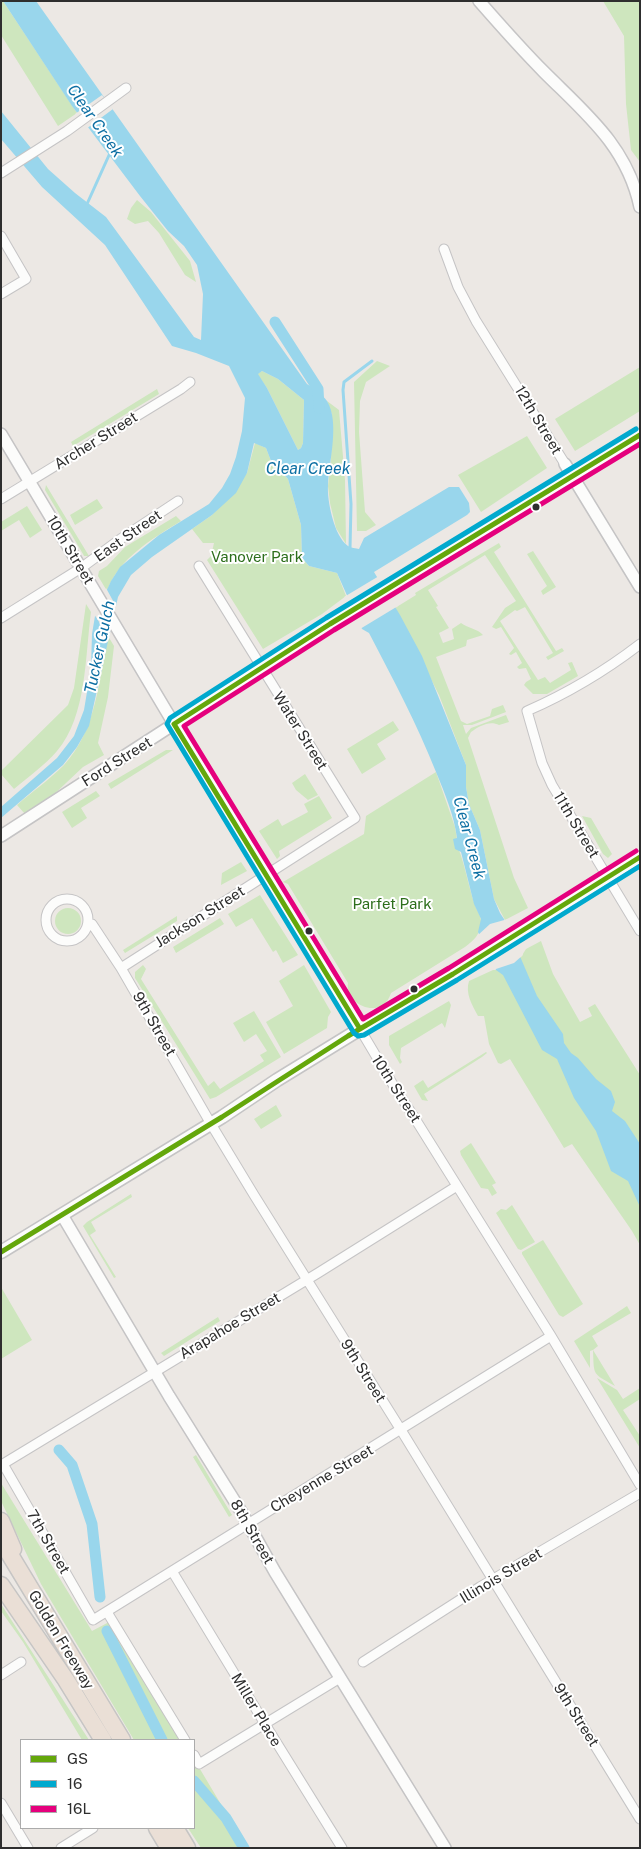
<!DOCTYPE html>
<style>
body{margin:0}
#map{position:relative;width:641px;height:1849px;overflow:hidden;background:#ece8e4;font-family:"Public Sans",sans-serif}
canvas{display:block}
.frame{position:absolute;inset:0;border:2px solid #2e2e2e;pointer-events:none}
.legend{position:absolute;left:20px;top:1739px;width:175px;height:90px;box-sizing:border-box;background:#fff;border:1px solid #ababab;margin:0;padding:6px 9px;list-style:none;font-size:15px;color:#2e2e2e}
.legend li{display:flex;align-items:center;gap:10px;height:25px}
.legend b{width:25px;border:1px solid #ababab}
</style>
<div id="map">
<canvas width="641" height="1849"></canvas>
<div class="frame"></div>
<ul class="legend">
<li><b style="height:6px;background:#64a70b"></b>GS</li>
<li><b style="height:6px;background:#00a9ce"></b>16</li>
<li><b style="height:6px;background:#e5007d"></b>16L</li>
</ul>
</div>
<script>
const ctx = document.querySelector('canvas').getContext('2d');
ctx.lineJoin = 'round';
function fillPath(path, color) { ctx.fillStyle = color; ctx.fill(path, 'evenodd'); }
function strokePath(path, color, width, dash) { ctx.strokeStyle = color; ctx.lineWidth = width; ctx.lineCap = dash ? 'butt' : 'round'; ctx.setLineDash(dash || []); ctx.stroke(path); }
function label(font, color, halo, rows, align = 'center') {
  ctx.font = font + ' "Public Sans",sans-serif'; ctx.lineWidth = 4; ctx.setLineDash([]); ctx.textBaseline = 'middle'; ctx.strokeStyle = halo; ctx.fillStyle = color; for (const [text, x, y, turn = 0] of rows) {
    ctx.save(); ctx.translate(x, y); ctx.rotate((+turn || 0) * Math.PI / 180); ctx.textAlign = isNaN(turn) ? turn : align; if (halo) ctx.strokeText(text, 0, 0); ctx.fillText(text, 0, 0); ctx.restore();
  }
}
const green = new Path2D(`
 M1 1H3L77 113 58 126 1 35Z
 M603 1H640V162L631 150 626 104 624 36Z
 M137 200 151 212 190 261 196 282 185 275 159 233 148 221 135 224 127 219 131 208Z
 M377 361 390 366 366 382 360 401 359 432 365 512 376 525 366 531H357L354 382Z
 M640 367V411L575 451 555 419Z
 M262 371 278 379 304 400 303 443 301 448 298 450 267 388 257 374Z
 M157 389 159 394 73 446 71 442Z
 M327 401 339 410 345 480 346 544 336 528 330 503 328 486 331 459 332 415Z
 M527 436 547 468 481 512 458 475Z
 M255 443 266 448 271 461 288 479 301 525 302 558 309 566 337 573 346 596 322 614 263 649 207 560 211 556 214 543H203L192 529 212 515 247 473Z
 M46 485 89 556H84L83 554 45 490Z
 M97 499 103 508 75 525 70 515Z
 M27 506 42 530 30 538 19 520 1 531V522Z
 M176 516 181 521C152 539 119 558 107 591L98 576 99 571 107 566 125 547Z
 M499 543 501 547 494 552 556 651 562 648 564 651 548 660 546 657 553 653 525 607 517 611 515 610 500 621 538 680 545 677 550 683 571 670 568 663 572 662 578 676 547 694H533L524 685 526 682 531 679 526 668 519 669 517 667 522 663 516 652 511 655 509 654 514 648 501 627 496 629 492 627 505 608 516 601 485 555 428 590 438 606 436 607 449 628 439 633 443 643 454 639 452 629 461 623C468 628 478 629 483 635L467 640 466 646 436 657 461 721 467 724 490 716 492 709 503 705 506 712 472 725H463L466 734 471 728 506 715 509 722 499 725C490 720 479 726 471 732L468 738 514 878 528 908 505 920 494 899 480 830 469 804 466 787V765L439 695 395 608 416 595 415 593Z
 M533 551 556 587 543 595 541 591 547 586 527 554Z
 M86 604 91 612C85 656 87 716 57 751 45 765 28 777 14 789L1 774V771L68 705 74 688Z
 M108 636 114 646 108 697 98 743 104 755 83 767 48 800 25 814 17 805C32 792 50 779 64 765 96 730 99 681 108 636Z
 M393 721 399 730 377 744 386 759 362 774 347 749Z
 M166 750H173L111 789 108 784Z
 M436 772 455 827 457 839H454C465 860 467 883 475 905 477 911 482 917 481 923 480 935 474 940 465 947L391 993C382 1022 344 1004 348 983L288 884 283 882 364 834 366 816Z
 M305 774 318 795 308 800 296 790 292 783Z
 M96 791 100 796 81 808 87 818 72 828 62 812Z
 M319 796 332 818 279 851 280 856 277 859 259 831 278 819 282 826 308 812 304 804Z
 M582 816 591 818 612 854 608 858 603 854Z
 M241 862 247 871 221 885 222 873Z
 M260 895 298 955 283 963 276 950 273 952 252 918 236 927 228 914Z
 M55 921a13 13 0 1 1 26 0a13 13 0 1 1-26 0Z
 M177 916V921L125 953 123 950Z
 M220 918 224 924 176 953 173 947Z
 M541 941 553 974 580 1022 592 1016 588 1008 595 1004 640 1075V1245L632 1231 572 1144 564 1148 510 1059 501 1064 498 1063 489 1044 484 1016H478C472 1005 465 993 469 981L493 970H498L521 957 526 949Z
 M143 965 146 969 141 979 208 1086 214 1081 220 1089 264 1061 260 1055 267 1051 256 1034 244 1042 233 1023 254 1011 281 1057 216 1097 210 1099 135 978V972Z
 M304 965 331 1012 328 1017 327 1028 284 1054 266 1022 293 1006 279 981Z
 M449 1001 451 1005 445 1028 442 1023 401 1048 400 1058 402 1062 400 1064 389 1045V1036Z
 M486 1052 487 1053 482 1057 424 1094 428 1101 422 1100 414 1086 423 1080 428 1088Z
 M276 1105 282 1116 261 1129 254 1119Z
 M471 1143 496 1183 492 1185 497 1193 492 1196 488 1189 481 1188 461 1155 460 1151Z
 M131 1194 132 1197 91 1222 96 1231 90 1235 116 1277 114 1278 83 1226 87 1222Z
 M512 1205 535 1242 521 1250 518 1249 496 1213 501 1209 506 1210Z
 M543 1240 583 1304 563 1317 559 1315 522 1254V1252Z
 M1 1287 32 1340 1 1359Z
 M627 1306 631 1313 592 1336 598 1346 593 1350 615 1386C592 1373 594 1376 593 1350L590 1351V1368L574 1341Z
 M218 1317 220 1321 164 1356 161 1353Z
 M597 1378 617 1390 623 1399 640 1388V1399L623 1410 640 1436V1448Z
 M196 1455 232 1515 229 1517 193 1457Z
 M1 1483 92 1631 111 1621 183 1740H134L41 1584 1 1501Z
 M1 1604 89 1740H82L23 1642 1 1611Z
 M194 1759 247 1848H201L188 1828H194Z`);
const water = new Path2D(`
 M3 1H36L307 384C314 388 323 395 327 401 340 422 329 462 328 485 327 501 334 536 348 546 351 548 356 548 359 549L364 538 449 487H459L469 503 470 512 467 515 374 572 400 615 422 656 466 765V787L469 804 480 830 494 899 500 913 504 919 537 996 563 1034 564 1043 571 1053 578 1058 596 1079 611 1091 615 1102 612 1111 625 1121 640 1144V1207L628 1181 611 1171 596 1131 574 1098 557 1059 542 1050 503 975 496 970 478 932 481 919 474 904 461 852 455 849 453 839 457 838C454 815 445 794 436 772 417 724 393 679 369 633L362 629 337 573 309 566 302 558 301 525 288 479 271 461 266 448 254 443 247 473 236 493 212 515 152 557 131 575 118 597 89 726 77 747 63 765 1 818V807L57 758 74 736 84 710 91 668 92 634 95 616 111 581 120 567 159 535 209 504 222 488 230 474 236 457 242 431 245 398 229 366 196 353 172 346 105 245 42 187 1 139V111L48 169 75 193 106 217 194 337 201 340 203 294 197 265 184 246 168 231 140 196 72 106ZM262 371 278 379 304 400 303 443 301 448 298 450 267 388 258 374Z`);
const pier = new Path2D(`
 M102 95 113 109 86 129 75 114Z
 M379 576 398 606 360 629 344 597Z
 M106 588 117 608 113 625 108 636 94 614Z
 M508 919 523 955 514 963 493 970 477 936 490 924Z`);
const stream = new Path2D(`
 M87 204 110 153
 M350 548 351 504 343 390 344 382 372 361`);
const canal = new Path2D(`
 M275 322 318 389 319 408
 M59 1450 72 1465 92 1524 100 1597
 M107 1631 162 1740
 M194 1781 226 1818 244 1848`);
const minor = new Path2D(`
 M1 173 67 131 126 88
 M1 236 26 279 1 294
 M444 249 458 287 476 321 565 464
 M1 499 181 389 190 382
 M1 618 81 568 122 538 178 501
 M640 644C605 671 568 693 527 711L542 763 552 785 640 931
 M46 920a21 21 0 1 1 42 0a21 21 0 1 1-42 0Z
 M88 924H92L121 968 211 1124 254 1195 401 1430 640 1819
 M121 968 355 818 199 566
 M360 1029 395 1088 414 1117 551 1336 640 1485
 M457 1186 318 1273 3 1464 93 1620 551 1336
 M172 1571 265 1724 342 1848
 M107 1612 185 1740
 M363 1662 480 1587 640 1493
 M1 1675 21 1662
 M194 1755 199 1764 340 1678
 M1 1803 28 1848
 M61 1848 93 1828`);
const tertiary = new Path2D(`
 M479 1C500 25 521 49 544 72 585 113 627 146 640 207
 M1 434 174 724 1 836
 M565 464 640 587
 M360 1029 453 974 640 857
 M62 1215 169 1396 242 1513 275 1572 445 1848`);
const secondary = new Path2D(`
 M1 1252 222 1117 277 1080 360 1029 174 724 330 624 640 435`);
const motorway = new Path2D(`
 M1 1521 13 1549
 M1 1540 122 1740
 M1 1585 66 1680 103 1740
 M157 1828 169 1848
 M175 1828 187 1848`);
const bus1 = new Path2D(`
 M360 1029 174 724 330 624 640 435
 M1 1252 222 1117 348 1036 453 974 640 857`);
const bus2 = new Path2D(`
 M636 429 326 618 170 718 167 724 354 1033 358 1036 364 1035 457 980 640 866`);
const bus3 = new Path2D(`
 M636 851 449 968 363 1019 184 726 334 630 640 444`);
const markers = [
 [536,507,4.5,"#2e2e2e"],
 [309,931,4.5,"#2e2e2e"],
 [414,989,4.5,"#2e2e2e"]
];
const streetNames = [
 ["12th Street",538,420,59],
 ["Archer Street",96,441,-32],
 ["East Street",128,536,-35],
 ["10th Street",70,550,59],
 ["Water Street",300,731,58],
 ["Ford Street",117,762,-32],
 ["11th Street",576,825,59],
 ["Jackson Street",200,917,-32],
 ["9th Street",154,1024,60],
 ["10th Street",396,1089,57],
 ["Arapahoe Street",230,1326,-31],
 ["9th Street",363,1371,58],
 ["Cheyenne Street",322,1479,-31],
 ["8th Street",252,1532,60],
 ["7th Street",48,1542,60],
 ["Illinois Street",501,1576,-31],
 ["Golden Freeway",61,1640,59],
 ["Miller Place",256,1710,59],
 ["9th Street",576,1715,58]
];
const parkNames = [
 ["Vanover Park",257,557],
 ["Parfet Park",392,904]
];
const waterNames = [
 ["Clear Creek",95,121,55],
 ["Clear Creek",308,469],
 ["Tucker Gulch",100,647,-78],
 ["Clear Creek",469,838,75]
];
fillPath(green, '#cee6be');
fillPath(water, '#99d6ec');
fillPath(pier, '#ece8e4');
strokePath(stream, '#99d6ec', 3);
strokePath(canal, '#99d6ec', 11);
strokePath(minor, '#c5c4c5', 11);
strokePath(tertiary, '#c5c4c5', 14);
strokePath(secondary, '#c5c4c5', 15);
strokePath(motorway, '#c6c5c4', 19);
strokePath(minor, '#fcfcfb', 9);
strokePath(tertiary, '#fcfcfb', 11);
strokePath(secondary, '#fcfcfb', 12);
strokePath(motorway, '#eadfd6', 16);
strokePath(bus1, '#64a70b', 5);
strokePath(bus2, '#00a9ce', 5);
strokePath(bus3, '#e5007d', 5);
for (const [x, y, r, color] of markers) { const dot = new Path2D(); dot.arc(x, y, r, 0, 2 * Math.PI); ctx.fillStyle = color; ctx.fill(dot); strokePath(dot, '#fff', 2); }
label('15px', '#2e2e2e', '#fff', streetNames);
label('15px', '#2c6e1b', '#fff', parkNames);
label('italic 16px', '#0d6fa3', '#fff', waterNames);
</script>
